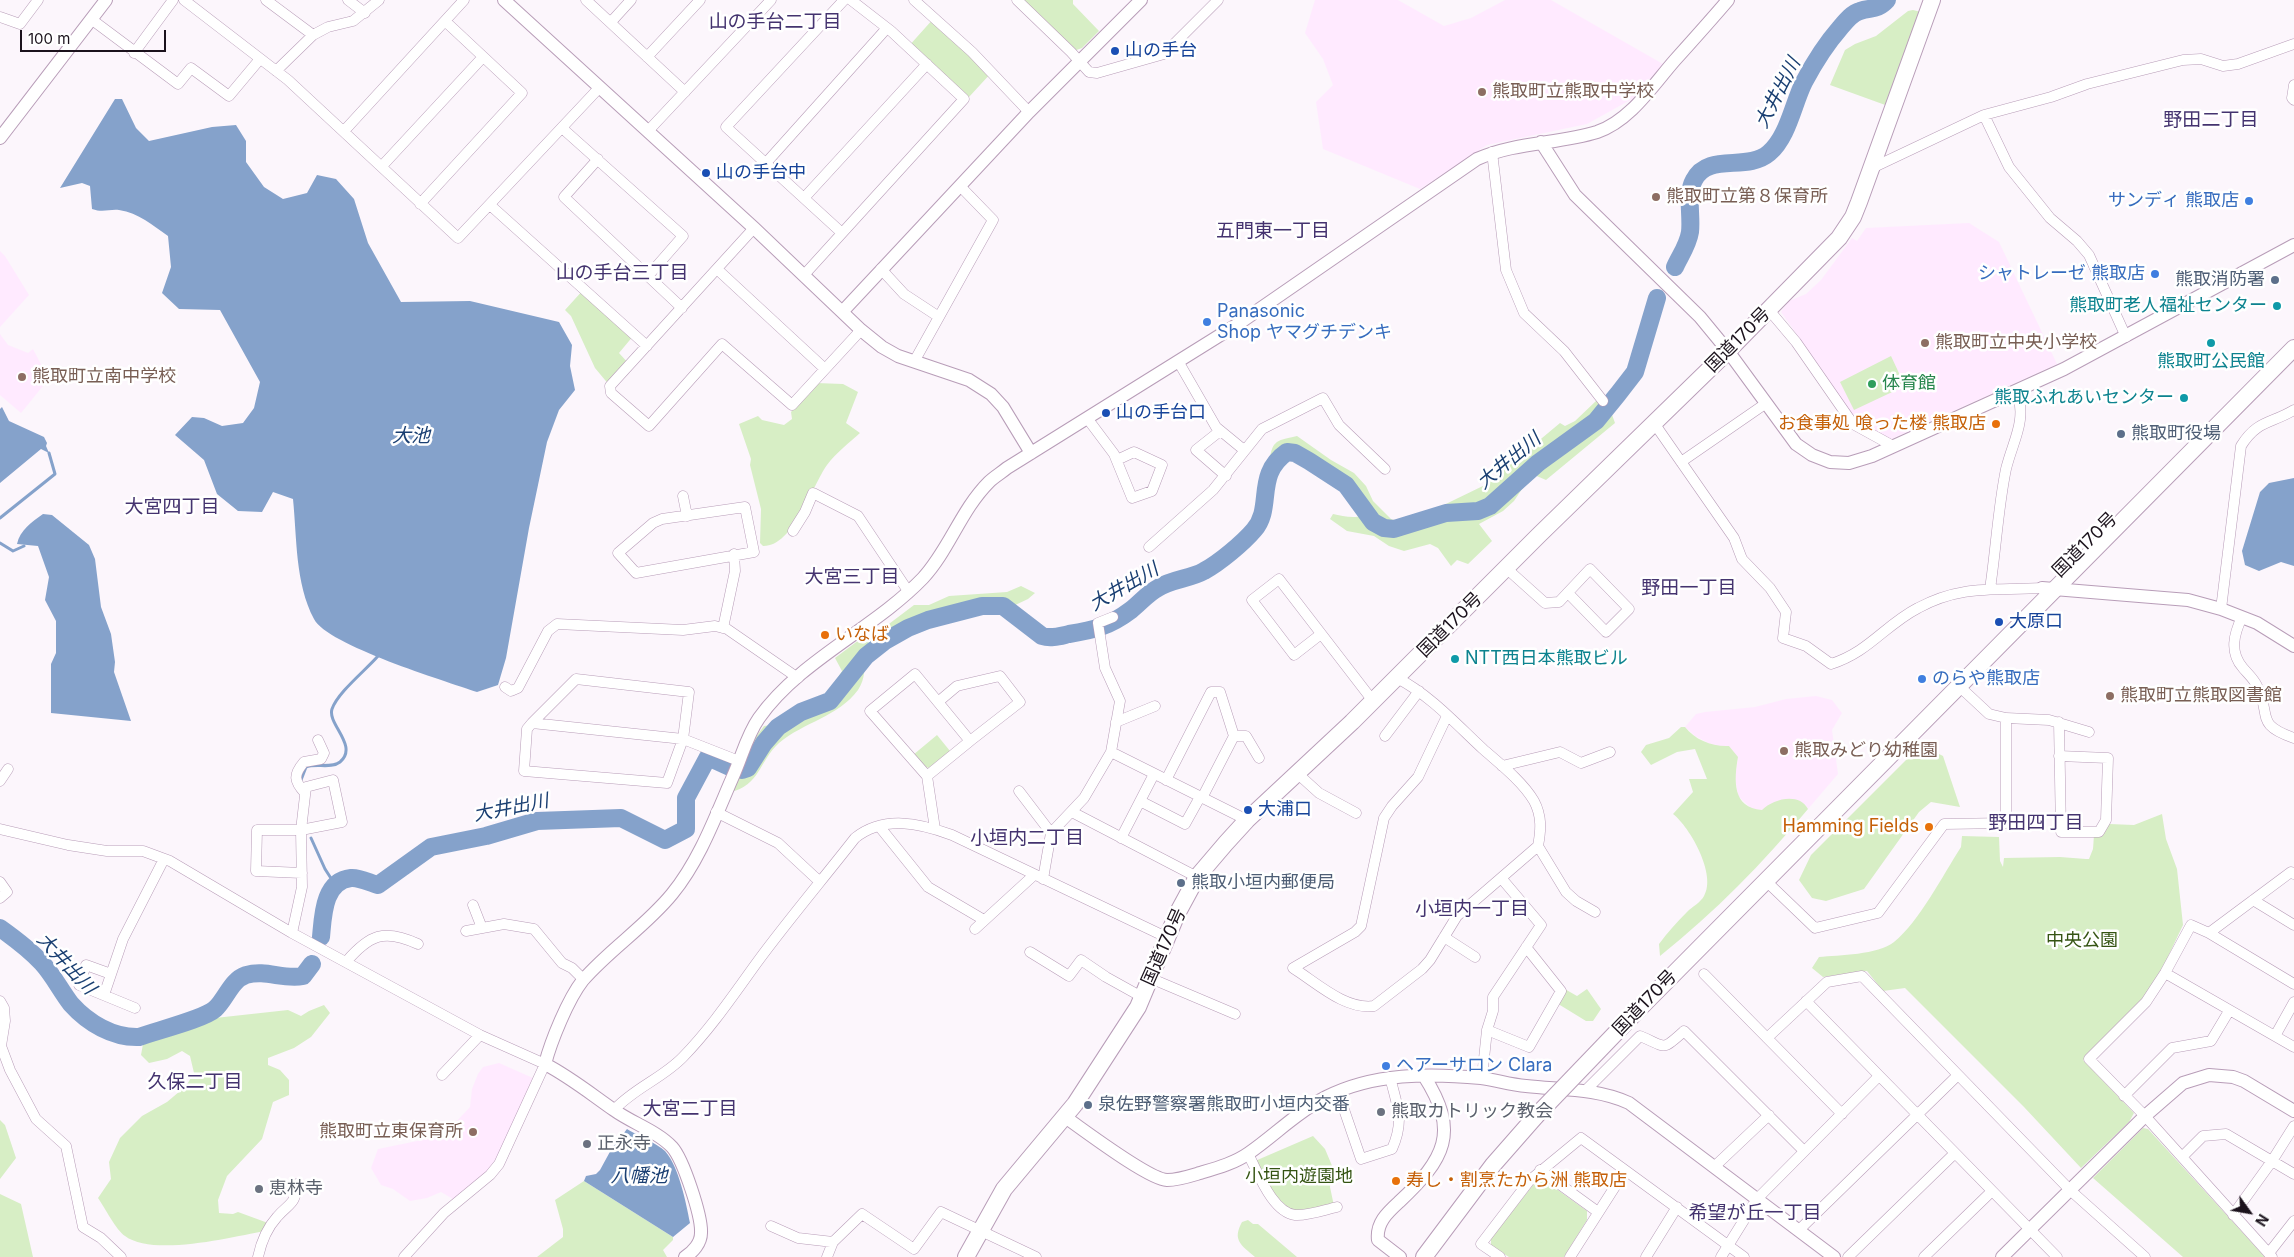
<!DOCTYPE html>
<meta charset="utf-8">
<style>
body{margin:0}
#map{position:relative;width:2294px;height:1257px;overflow:hidden;background:#fcf6fc;font-family:Inter,sans-serif}
canvas{display:block}
.north{position:absolute;left:2224px;top:1187px;width:50px;height:50px;-webkit-text-stroke:4px #fff;paint-order:stroke;rotate:122deg;font-size:14px;font-weight:700;line-height:20px;text-align:center;color:#1b121c}
.north::after{content:'';display:block;margin:auto;width:18px;height:22px;background:#1b121c;clip-path:polygon(50% 0,100% 100%,50% 72%,0 100%)}
.scale{position:absolute;left:20px;top:30px;width:146px;height:22px;box-sizing:border-box;border:2px solid #1b121c;border-top:0;padding-left:6px;font-size:15px;line-height:18px;white-space:nowrap;color:#1b121c;-webkit-text-stroke:4px #fff;paint-order:stroke}
</style>
<div id="map">
<canvas width="2294" height="1257"></canvas>
<div class="north">N</div>
<div class="scale">100 m</div>
</div>
<script>
const ctx = document.querySelector('canvas').getContext('2d');
ctx.lineJoin = 'round';
function fillPath(path, color) { ctx.fillStyle = color; ctx.fill(path, 'evenodd'); }
function strokePath(path, color, width, dash) { ctx.strokeStyle = color; ctx.lineWidth = width; ctx.lineCap = dash ? 'butt' : 'round'; ctx.setLineDash(dash || []); ctx.stroke(path); }
function label(font, color, halo, rows, align = 'center') {
  ctx.font = font + ' Inter,"Noto Sans JP",sans-serif'; ctx.lineWidth = 5; ctx.setLineDash([]); ctx.textBaseline = 'middle'; ctx.strokeStyle = halo; ctx.fillStyle = color; for (const [text, x, y, turn = 0] of rows) {
    ctx.save(); ctx.translate(x, y); ctx.rotate((+turn || 0) * Math.PI / 180); ctx.textAlign = isNaN(turn) ? turn : align; if (halo) ctx.strokeText(text, 0, 0); ctx.fillText(text, 0, 0); ctx.restore();
  }
}
const built = new Path2D(`
 M1315 0H1398L1444 26 1471 18 1505 0H1551L1663 64 1632 99 1587 124 1487 145 1420 189 1323 149 1316 102 1333 85 1323 59 1305 33Z
 M1969 223 1999 242 2057 364 1889 440 1857 426 1823 376 1825 374 1781 312 1789 301 1806 294 1821 280 1852 238 1857 241 1866 228Z
 M0 251 5 256 29 295 0 327Z
 M0 334 8 345 28 353 33 349 43 368V386L21 413 0 395Z
 M1816 696 1832 700 1842 713 1832 730 1838 774 1808 809 1805 804 1762 810 1752 809 1738 796 1735 777 1738 758 1729 746 1716 747 1695 736 1685 727 1696 714 1705 712 1755 707 1786 699Z
 M499 1063 533 1078 498 1155 487 1171 453 1199 441 1192 427 1198 410 1201 393 1189 381 1185 371 1168 378 1149 422 1140 432 1133 443 1131 455 1123 470 1107 472 1089 478 1074 483 1067Z`);
const green = new Path2D(`
 M1017 0H1073V4L1099 31 1082 48 1071 52Z
 M1913 10 1921 12 1888 106 1830 85 1845 50 1855 44 1876 36 1908 11Z
 M934 18 992 72 969 97 964 99 908 47Z
 M584 289 634 335 619 353 630 365 610 386 595 368 571 316 565 310Z
 M1891 356 1905 386 1854 410 1840 382Z
 M816 383 843 384 858 392 846 423 860 433C849 443 836 453 827 465 812 486 793 547 763 546L760 543 761 509 750 465 751 459 739 424 758 416 762 420 784 425 792 419 791 412Z
 M1596 401H1603L1611 412 1615 423 1546 480 1532 474 1514 501 1503 511 1479 524 1492 541 1468 564 1457 560 1451 566 1438 548 1430 544 1404 551 1389 546 1374 536 1347 531 1330 519 1333 514C1344 516 1360 521 1369 511L1341 478 1294 451C1282 450 1278 456 1271 466L1269 465C1272 441 1274 441 1297 436L1331 460 1354 473 1366 486 1373 501 1391 519 1402 523 1419 517 1487 484 1560 423 1565 426 1575 421Z
 M1021 586 1035 593 1028 599 1011 607C971 594 897 627 865 654 864 668 866 678 858 690 838 717 804 722 779 743 759 761 760 786 730 792L749 746 764 726 772 725 787 712 830 696 831 689 842 671 835 658 859 640 873 636 914 605H929L949 596 1007 592Z
 M1681 727H1685C1695 740 1713 747 1729 746L1738 757C1734 780 1732 808 1762 810 1773 799 1799 792 1808 809 1763 863 1715 912 1660 956L1659 944C1668 932 1677 922 1687 912 1692 907 1701 902 1704 896 1717 875 1690 827 1673 814L1693 792 1689 779H1707L1695 749 1677 752 1651 765 1641 752 1646 745 1669 738Z
 M937 735 950 751 929 768 923 766 913 755Z
 M1921 745 1943 756 1960 807 1931 802 1919 812 1864 889 1826 901 1812 898 1799 880 1811 855Z
 M2162 814 2166 839 2177 869 2183 925 2164 965 2143 998 2083 1060 2134 1113 2129 1122 2081 1168 2024 1107 1905 988 1883 991 1867 971 1823 977 1812 968 1819 957C1839 955 1878 955 1894 942 1919 922 1943 875 1961 847L1962 836 1999 837 2000 861 2003 867 2004 858 2060 857 2086 859H2089L2093 849 2094 835 2109 824 2134 825Z
 M1563 988 1577 996 1587 989 1601 1009 1593 1021H1586L1555 1002Z
 M324 1005 330 1013 311 1037 294 1048 268 1058V1065L280 1070 289 1080V1095L273 1102 262 1139 227 1176 218 1200 219 1213 233 1214 238 1212 268 1223 265 1231C232 1237 153 1257 125 1236 116 1230 105 1208 98 1198L111 1179 109 1162 120 1138 142 1116 167 1102 186 1086 194 1073 190 1056 182 1051 167 1059 149 1063 141 1055 143 1044 162 1034 215 1018 288 1010 301 1016 309 1011Z
 M0 1120 5 1125 16 1158 0 1179Z
 M2143 1128 2148 1129 2265 1257H2183L2093 1178Z
 M1313 1136 1325 1149 1333 1168 1330 1187 1334 1206 1295 1211 1279 1204 1255 1161Z
 M1537 1180H1544L1587 1211V1220L1564 1257H1509L1491 1246V1238Z
 M584 1181 673 1237V1240L663 1250 667 1257H537L563 1237V1229L555 1200Z
 M0 1194 21 1204 33 1257H0Z
 M1248 1220 1253 1224H1258L1297 1257H1255C1241 1245 1232 1240 1242 1222Z`);
const water = new Path2D(`
 M115 99H122L136 128 149 141 212 127 236 125 246 141V162L264 187 283 199 307 193 317 175 336 179 354 199 368 243 401 302 470 301 559 322 572 345 570 366 575 390 559 410 547 442 529 528 506 658 498 685 477 692C445 681 327 645 314 619 295 583 297 538 293 499L273 492 262 512 238 511 217 494 204 460 175 435 192 417 204 418 222 426 243 423 254 408 260 382 220 310 179 309 162 293 171 267 168 236C152 225 139 213 119 210 109 209 103 213 92 209L90 186 82 183 60 188Z
 M2 407 9 421 44 437 47 443 46 446 49 453 41 449 0 483V409Z
 M2294 478V566L2281 562 2259 571 2245 565 2242 551 2260 492 2269 483Z
 M43 514 52 515 89 545 95 559 101 607 111 634 115 662 114 672 131 721 51 713V664L56 653V621L45 600 49 577 38 546 17 544C20 530 32 522 43 514Z
 M627 1129C637 1135 658 1144 665 1151 679 1167 686 1202 690 1223L673 1237 584 1181 586 1176 596 1174 600 1170 612 1148Z`);
const stream = new Path2D(`
 M0 518 55 474 49 453
 M0 543 13 551 24 546
 M301 780 306 767C316 763 331 769 340 762 359 746 327 724 332 709 338 692 366 670 378 656
 M311 838 325 869 336 886`);
const river = new Path2D(`
 M1675 267C1680 256 1688 245 1690 232 1692 216 1686 194 1694 180 1708 152 1747 172 1769 153 1788 137 1793 104 1804 82 1814 63 1826 44 1840 28 1845 22 1852 13 1860 11 1871 7 1877 11 1887 0
 M742 770 748 768 764 743 778 727 801 712 830 701 866 656 885 641 908 628 928 620 982 606H1003L1042 636C1051 639 1060 636 1069 634 1094 630 1110 626 1131 610 1140 603 1148 593 1158 588 1172 579 1190 579 1204 571 1219 563 1243 543 1254 530 1274 507 1254 475 1287 452L1295 453 1309 461 1346 485 1373 522 1384 528 1394 529 1446 513 1478 511 1490 506 1538 463 1596 421 1618 394 1635 372 1657 298
 M0 928C14 938 30 950 42 963 53 975 61 991 71 1004 88 1023 113 1038 139 1037 155 1031 204 1019 215 1009 226 999 231 980 246 975 266 969 283 980 303 976L312 964
 M321 937C323 917 323 881 351 878 359 877 370 883 378 885L431 847 486 836 537 821 621 818 665 840 686 829V798L708 757 730 767`);
const minor = new Path2D(`
 M184 0 288 80 458 238 600 87
 M266 0 313 35
 M348 0 365 13
 M586 0 685 92
 M914 0 972 52 1029 112
 M1017 0 1071 52 1089 72 1097 73 1164 54 1218 0
 M0 17 20 24 38 0
 M91 19 178 84 191 68 229 96 260 59
 M611 22 631 0
 M134 53 173 0
 M647 57 700 0
 M276 71 313 35 328 27 353 21 379 0
 M2294 85 2292 98 2294 100
 M1984 115 2009 167 2050 218 2077 241 2089 255 2126 337
 M562 128 683 236 648 276
 M344 131 464 0
 M648 131 771 0
 M1492 152 1506 270 1524 313 1564 351 1603 401
 M598 159 564 197 682 308
 M766 163 887 28
 M382 166 483 57
 M1872 168 1984 115 2051 97 2087 84 2183 60 2201 59 2223 66 2238 64 2294 44
 M804 198 927 64
 M420 204 522 93 445 21
 M490 205 647 346
 M754 228 610 386 611 393 649 426 722 344 792 405 861 330
 M842 233 726 127 844 0
 M881 269 904 294 939 317
 M718 270 825 369
 M804 275 964 99 891 31 851 0
 M1769 310 1796 342 1853 424 1893 446
 M915 360 993 220 960 186
 M1178 361 1216 427 1244 450
 M1087 418 1114 454 1132 498 1152 491 1162 465 1134 452 1117 460
 M1654 423 1734 538 1742 559 1770 588 1786 612 1783 638 1806 646 1831 664C1869 652 1885 625 1918 608 1962 584 1996 591 2042 588
 M1220 431 1196 450 1226 476
 M1681 462 1765 404
 M683 496 687 516
 M745 507 754 552 636 573 618 553 653 523 662 519Z
 M793 531 805 512 813 493 858 516 908 591
 M1149 547 1213 490 1262 429 1323 398 1339 425 1385 469
 M1506 568 1545 603 1559 602 1590 569 1629 609 1606 632 1568 593
 M1990 589C1996 549 1998 508 2006 469 2013 440 2027 422 2017 390
 M2221 609 2241 446C2257 420 2271 424 2294 410
 M2242 617C2234 634 2229 652 2243 668 2248 674 2254 679 2257 686 2272 716 2254 724 2294 738
 M723 628 735 571 734 554
 M1321 634 1294 655 1252 600 1279 579 1373 701
 M1397 678C1430 695 1456 724 1483 749 1500 764 1522 781 1534 801 1542 816 1541 830 1538 846L1457 916 1430 960 1422 969 1374 1006C1345 1010 1317 983 1293 968L1355 932 1361 926 1384 818 1392 806 1418 777 1447 716
 M505 687 511 691 518 688 548 631 557 624 683 630 715 626 727 629 798 678
 M938 702 957 686 1000 676 1020 702 970 741
 M2006 718 2049 720 2089 732
 M1116 722 1155 706
 M2059 722 2061 832H2099L2106 820 2108 758 2059 756
 M532 723 683 739 667 783 524 771 527 729Z
 M532 723 576 679 689 692 683 739 739 761
 M1234 736H1246L1259 758
 M1385 736 1419 691
 M1111 752 1247 820
 M1502 766 1560 752 1581 763 1610 752
 M1298 774 1319 793 1356 813
 M927 776 970 741 915 674 870 711 927 776 935 829
 M1166 780 1211 692H1220L1234 736 1202 798
 M0 781 8 769
 M1019 791 1051 833
 M305 793C294 781 293 775 304 762L321 759 324 753 318 740
 M1140 801 1185 824 1200 797
 M716 812 778 843 820 882
 M1072 812 1197 877
 M879 826 928 887 984 920
 M0 829 68 845 107 851H143L170 861 292 933 480 1035 545 1064 499 1164 490 1175 444 1213 404 1257
 M1121 838 1154 774
 M1538 846 1566 892 1576 901 1595 912
 M1043 879 1051 833 1084 798 1111 752 1120 701 1105 668 1098 623 1113 617
 M1765 880 1815 928 1878 913 1944 824 2006 823V718L1989 714 1960 687
 M0 882 7 892 0 898
 M2253 900 2294 925
 M473 905 482 928
 M975 929 1034 875
 M466 931 504 924 534 929 562 963 572 968 584 980
 M292 933 302 887 301 830 306 787 333 780 342 822 301 830H257L256 871 302 873
 M2209 933 2291 872 2294 874
 M1444 937 1475 957
 M1030 952 1069 976 1081 960 1106 977 1142 997
 M346 962C369 935 384 928 418 944
 M2165 973 2294 1047
 M111 974 86 965 79 985 135 1008
 M1704 974 1842 1114
 M1150 978 1235 1014
 M104 995 123 939 164 859
 M0 1001 4 1008 5 1021 1 1046 10 1070 36 1119 66 1146 83 1227 101 1238 121 1257
 M1806 1001 2057 1257
 M1487 1030 1529 1047 1561 991 1526 947
 M2275 1036 2294 1002
 M1767 1038 1827 982 1862 976 2070 1190 2145 1257
 M442 1075 480 1035
 M1482 1078 1487 1030 1493 1011V997L1541 925 1502 879
 M1585 1091 1640 1036C1667 1047 1661 1052 1684 1031L1804 1151
 M1338 1092 1361 1159 1392 1149C1405 1120 1397 1106 1390 1077
 M2124 1096 2172 1048 2211 1041 2229 1011
 M614 1110C634 1088 663 1078 683 1057 712 1027 734 994 758 961 789 919 823 879 855 838 884 815 919 823 952 835L1166 937
 M1248 1154C1258 1172 1272 1212 1295 1215 1308 1216 1324 1210 1337 1207
 M2182 1157 2203 1136 2226 1134 2294 1174
 M1714 1167 1769 1115
 M1540 1170 1598 1212
 M2233 1215 2272 1161 2294 1126
 M771 1226 798 1238 833 1242
 M1799 1230 1958 1075
 M2269 1253 2294 1221
 M258 1257C261 1243 267 1228 277 1217 290 1202 295 1206 297 1184
 M827 1257 833 1242 862 1214 914 1249 941 1212 1036 1257
 M1500 1257 1481 1244 1530 1180 1581 1138 1744 1257
 M1570 1257 1625 1171
 M1646 1257 1677 1207
 M1721 1257 1757 1199 1879 1076
 M1848 1257 1954 1154
 M1924 1257 1991 1192
 M2272 1257 2145 1116 2089 1059 2146 1002 2165 973 2191 925 2209 933 2294 984`);
const tertiary = new Path2D(`
 M504 0 754 228 861 330 882 347 898 356 969 380 991 394 1003 407 1031 453
 M0 138 106 0
 M1541 142 1575 195 1700 317 1728 351 1796 444 1812 455 1830 462 1849 463 1872 456 2064 369 2294 245
 M843 311 1029 112 1141 0
 M2042 588 2188 600 2221 609 2257 623 2294 646
 M1065 1117C1084 1130 1148 1179 1167 1180 1178 1180 1190 1176 1200 1173 1217 1168 1235 1163 1249 1153 1275 1135 1297 1112 1326 1097 1373 1073 1429 1073 1481 1078 1496 1080 1511 1085 1526 1086 1561 1090 1596 1088 1629 1103L1834 1257
 M685 1257C693 1252 701 1243 701 1233 702 1216 683 1159 672 1147 657 1131 632 1123 614 1110 591 1094 570 1077 545 1064 551 1041 568 999 583 980 610 949 646 926 672 894 700 860 716 815 734 774 742 756 747 735 759 718 800 660 874 629 923 578 949 550 961 510 989 482 994 477 1001 473 1007 468L1238 324 1477 159C1515 142 1558 144 1597 132 1630 121 1653 85 1675 60 1693 40 1711 20 1728 0
 M1400 1257 1378 1240C1376 1223 1387 1213 1399 1202 1445 1159 1460 1132 1424 1076
 M2002 1257 2145 1116 2183 1083 2209 1075 2233 1077 2244 1081 2294 1111`);
const trunk = new Path2D(`
 M1634 1014 2294 348
 M966 1257 1004 1189 1075 1104 1138 1007 1177 914 1197 877 1226 843 1247 820 1352 722 1539 535 1728 351 1839 238 1853 217 1859 202 1932 0
 M1424 1257 1493 1165 1536 1116`);
const trunkBridge = new Path2D(`
 M1536 1116 1634 1014`);
const markers = [
 [1115,51,5,"#1a4fb4"],
 [1482,92,5,"#8d6e63"],
 [706,173,5,"#1a4fb4"],
 [1656,197,5,"#8d6e63"],
 [2249,201,5,"#3f7fe0"],
 [2155,274,5,"#3f7fe0"],
 [2275,280,5,"#5c6f8a"],
 [2277,306,5,"#0f9aa8"],
 [1207,322,5,"#3f7fe0"],
 [1925,343,5,"#8d6e63"],
 [2211,343,5,"#0f9aa8"],
 [22,377,5,"#8d6e63"],
 [1872,384,5,"#2e9e5b"],
 [2184,398,5,"#0f9aa8"],
 [1106,413,5,"#1a4fb4"],
 [1996,424,5,"#e8710a"],
 [2121,434,5,"#5c6f8a"],
 [1999,622,5,"#1a4fb4"],
 [825,635,5,"#e8710a"],
 [1455,659,5,"#0f9aa8"],
 [1922,679,5,"#3f7fe0"],
 [2110,696,5,"#8d6e63"],
 [1784,751,5,"#8d6e63"],
 [1248,810,5,"#1a4fb4"],
 [1929,827,5,"#e8710a"],
 [1181,883,5,"#5c6f8a"],
 [1386,1066,5,"#3f7fe0"],
 [1088,1105,5,"#5c6f8a"],
 [1381,1112,5,"#6b7280"],
 [473,1132,5,"#8d6e63"],
 [587,1144,5,"#6b7280"],
 [1396,1181,5,"#e8710a"],
 [259,1189,5,"#6b7280"]
];
const transitNames = [
 ["山の手台",1125,51],
 ["山の手台中",716,173],
 ["山の手台口",1116,413],
 ["大原口",2009,622],
 ["大浦口",1258,810]
];
const educationNames = [
 ["熊取町立熊取中学校",1492,92],
 ["熊取町立第８保育所",1666,197],
 ["熊取町立中央小学校",1935,343],
 ["熊取町立南中学校",32,377],
 ["熊取町立熊取図書館",2120,696],
 ["熊取みどり幼稚園",1794,751],
 ["熊取町立東保育所",463,1132,"right"]
];
const shopNames = [
 ["サンディ 熊取店",2239,201,"right"],
 ["シャトレーゼ 熊取店",2145,274,"right"],
 ["Panasonic",1217,312],
 ["Shop ヤマグチデンキ",1217,333],
 ["のらや熊取店",1932,679],
 ["ヘアーサロン Clara",1396,1066]
];
const serviceNames = [
 ["熊取消防署",2265,280,"right"],
 ["熊取町役場",2131,434],
 ["熊取小垣内郵便局",1191,883],
 ["泉佐野警察署熊取町小垣内交番",1098,1105]
];
const cultureNames = [
 ["熊取町老人福祉センター",2267,306],
 ["熊取町公民館",2211,362,"center"],
 ["熊取ふれあいセンター",2174,398],
 ["NTT西日本熊取ビル",1465,659,"left"]
];
const streetNames = [
 ["国道170号",1738,340,-45],
 ["国道170号",2085,545,-45],
 ["国道170号",1450,625,-45],
 ["国道170号",1164,947,-66],
 ["国道170号",1645,1003,-46]
];
const leisureNames = [
 ["体育館",1882,384]
];
const foodNames = [
 ["お食事処 喰った楼 熊取店",1986,424],
 ["いなば",835,635,"left"],
 ["Hamming Fields",1919,827],
 ["寿し・割烹たから洲 熊取店",1406,1181,"left"]
];
const parkNames = [
 ["中央公園",2082,941],
 ["小垣内遊園地",1299,1177]
];
const worshipNames = [
 ["熊取カトリック教会",1391,1112],
 ["正永寺",597,1144],
 ["恵林寺",269,1189]
];
const neighbourhoodNames = [
 ["山の手台二丁目",775,22],
 ["野田二丁目",2211,120],
 ["五門東一丁目",1273,231],
 ["山の手台三丁目",622,273],
 ["大宮四丁目",172,507],
 ["大宮三丁目",852,577],
 ["野田一丁目",1689,588],
 ["野田四丁目",2036,823],
 ["小垣内二丁目",1027,838],
 ["小垣内一丁目",1472,909],
 ["久保二丁目",195,1082],
 ["大宮二丁目",690,1109],
 ["希望が丘一丁目",1755,1213]
];
const waterNames = [
 ["大井出川",1778,93,-63],
 ["大池",411,436],
 ["大井出川",1509,461,-40],
 ["大井出川",1124,587,-30],
 ["大井出川",511,808,-11],
 ["大井出川",66,964,47],
 ["八幡池",639,1176]
];
fillPath(built, '#ffeaff');
fillPath(green, '#d7eec5');
fillPath(water, '#85a2cb');
strokePath(stream, '#85a2cb', 3);
strokePath(river, '#85a2cb', 18);
strokePath(minor, '#b89db8', 11);
strokePath(tertiary, '#b89db8', 14);
strokePath(trunk, '#b89db8', 18);
strokePath(minor, '#fff', 10);
strokePath(tertiary, '#fff', 12);
strokePath(trunk, '#fff', 16);
strokePath(trunkBridge, '#b89db8', 18, []);
strokePath(trunkBridge, '#fff', 16);
for (const [x, y, r, color] of markers) { const dot = new Path2D(); dot.arc(x, y, r, 0, 2 * Math.PI); ctx.fillStyle = color; ctx.fill(dot); strokePath(dot, '#fff', 2); }
label('18px', '#164399', '#fff', transitNames, 'left');
label('18px', '#785e54', '#fff', educationNames, 'left');
label('18px', '#366cbe', '#fff', shopNames, 'left');
label('18px', '#4e5e75', '#fff', serviceNames, 'left');
label('18px', '#0d838f', '#fff', cultureNames, 'right');
label('18px', '#1b121c', '#fff', streetNames);
label('18px', '#27864d', '#fff', leisureNames, 'left');
label('18px', '#c56008', '#fff', foodNames, 'right');
label('18px', '#355413', '#fff', parkNames);
label('18px', '#5b616d', '#fff', worshipNames, 'left');
label('19px', '#44336f', '#fff', neighbourhoodNames);
label('italic 19px', '#1a3f72', '#fff', waterNames);
</script>
